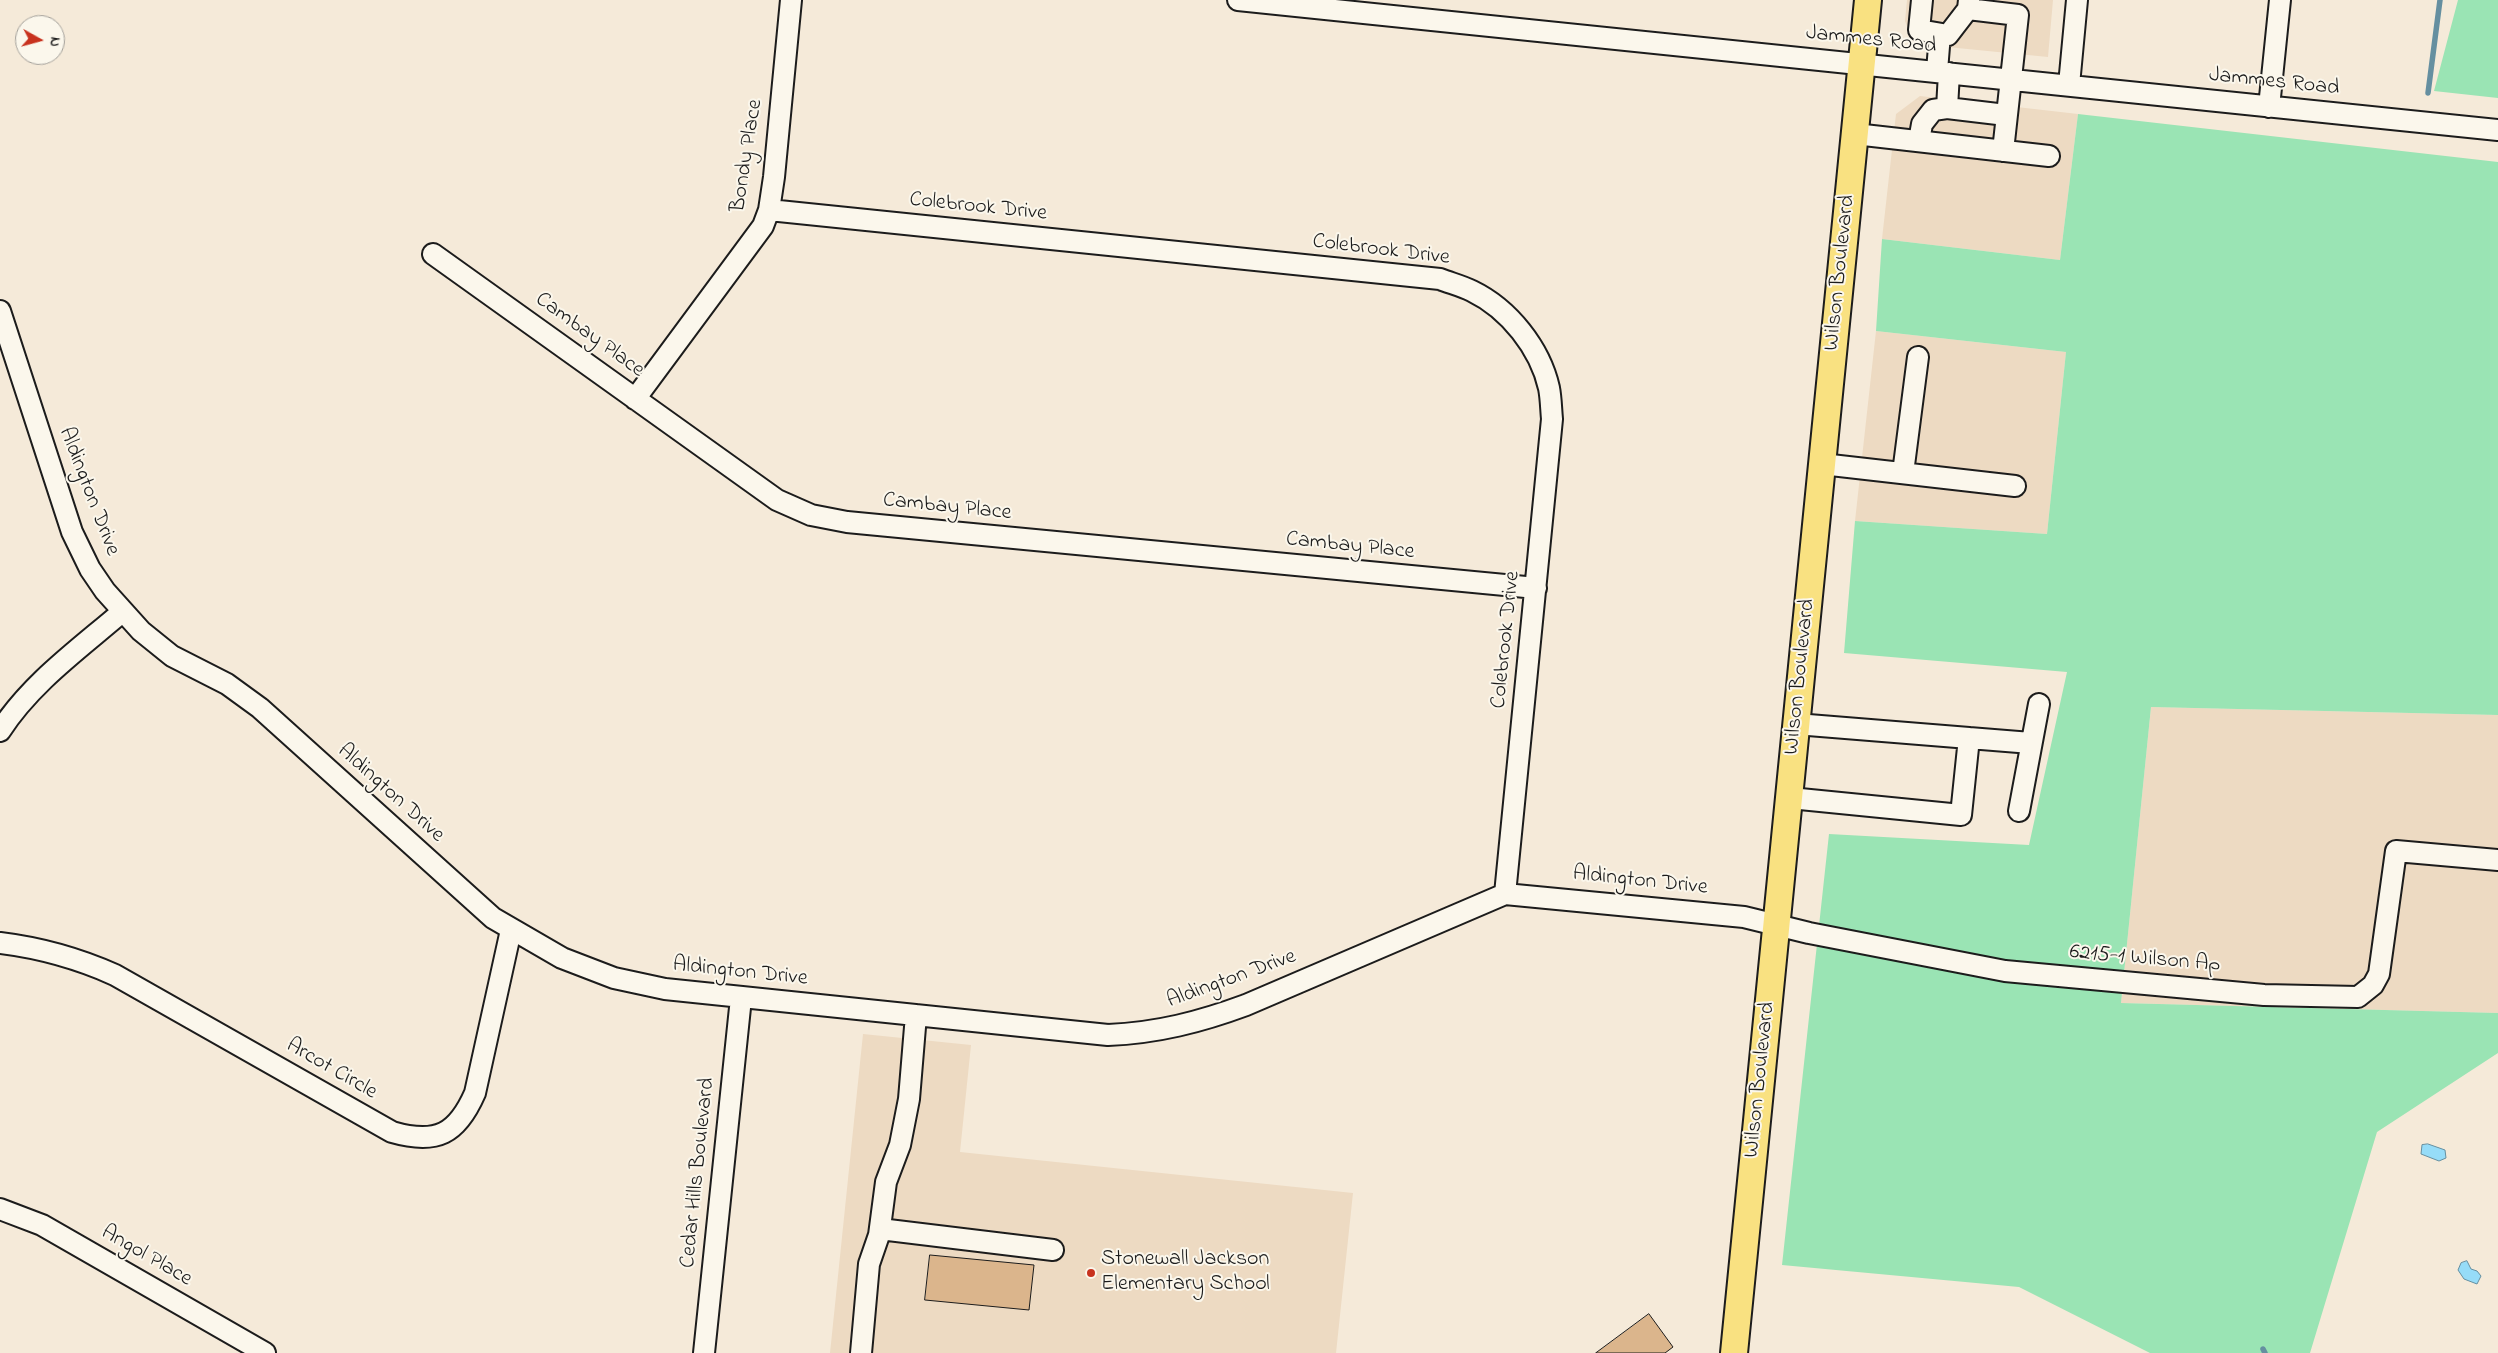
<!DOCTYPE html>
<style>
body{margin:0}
#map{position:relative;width:2498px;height:1353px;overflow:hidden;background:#f5ead9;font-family:"Indie Flower",sans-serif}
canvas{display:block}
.north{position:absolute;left:15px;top:15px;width:50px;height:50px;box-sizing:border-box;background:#fbf7ec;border:1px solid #a29f99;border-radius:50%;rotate:97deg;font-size:14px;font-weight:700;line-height:20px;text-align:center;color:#1c1c1c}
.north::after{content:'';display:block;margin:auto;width:18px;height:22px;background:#c8321e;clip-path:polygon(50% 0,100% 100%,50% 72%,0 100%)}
</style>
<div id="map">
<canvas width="2498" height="1353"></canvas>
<div class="north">N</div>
</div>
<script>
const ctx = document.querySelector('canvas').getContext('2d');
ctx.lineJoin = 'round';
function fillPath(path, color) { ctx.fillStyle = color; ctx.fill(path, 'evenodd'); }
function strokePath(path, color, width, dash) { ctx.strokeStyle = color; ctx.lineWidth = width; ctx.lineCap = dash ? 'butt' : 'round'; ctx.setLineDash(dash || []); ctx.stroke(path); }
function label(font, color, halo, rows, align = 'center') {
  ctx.font = font + ' "Indie Flower",sans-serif'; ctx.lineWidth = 4; ctx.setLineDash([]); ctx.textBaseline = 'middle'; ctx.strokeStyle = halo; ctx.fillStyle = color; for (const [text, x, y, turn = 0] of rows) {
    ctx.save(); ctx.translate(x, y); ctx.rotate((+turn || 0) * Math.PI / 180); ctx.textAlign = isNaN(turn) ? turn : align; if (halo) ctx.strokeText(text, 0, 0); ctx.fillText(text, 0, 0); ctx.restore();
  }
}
const built = new Path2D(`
 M1907 0H2053L2048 57 1927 45 1912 39 1905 21Z
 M1920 96 2078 114 2060 260 1882 239 1896 114Z
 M1876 331 2066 352 2047 534 1855 521Z
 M2151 707 2498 715V1013L2121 1003Z
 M863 1034 971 1045 960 1152 1353 1193 1336 1353H830Z`);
const green = new Path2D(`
 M2458 0H2498V98L2434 91Z
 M2078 114 2498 162V715L2151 707 2121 1003 2498 1013V1053L2377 1132 2310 1353H2150L2019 1287 1782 1265 1829 834 2029 845 2067 672 1844 653 1855 521 2047 534 2066 352 1876 331 1882 239 2060 260Z`);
const water = new Path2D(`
 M2428 1144 2445 1150 2446 1158 2439 1161 2421 1154 2422 1145Z
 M2467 1261 2471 1269 2477 1271 2481 1276 2477 1284 2464 1279 2458 1270 2461 1263Z`);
const stream = new Path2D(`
 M2428 93 2440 0
 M2263 1349 2265 1353`);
const building = new Path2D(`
 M930 1255 1034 1265 1029 1310 925 1300Z
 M1649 1314 1673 1347 1665 1353H1596Z`);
const minor = new Path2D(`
 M1238 0 2498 130
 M1922 0 1919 30 1948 35 1968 9
 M1969 0 1968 9 2018 15 2003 151
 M1937 71 1940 34
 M1949 73 1947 108 2006 115
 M2069 85 2077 0
 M2269 107 2280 0
 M1855 134 2049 156
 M1919 141 1922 124 1933 110 1947 108
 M769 210 1440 279C1450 283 1462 286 1472 291 1509 309 1540 348 1549 388 1551 398 1551 409 1552 419L1505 894
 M433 254 777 500 811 515 847 522 1536 588
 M0 311 72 532 90 569 105 591 141 631 172 656 227 684 260 708 493 918 562 958 614 978 665 989 1108 1035C1157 1033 1200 1022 1246 1005L1505 894 1744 917 1809 933 2005 971 2264 995 2358 997 2373 985 2379 974 2396 851 2498 860
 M635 399 763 226 769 210 774 177 791 0
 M1822 464 2015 486
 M1903 473 1918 357
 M0 731C31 683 79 649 122 612
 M1969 738 2031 743
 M1790 798 1961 815 1969 738 1796 724
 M2019 811 2039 704
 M0 943C41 948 77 958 115 975L392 1132C437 1145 457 1134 475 1093L511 930
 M0 1209 42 1225 265 1353
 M880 1229 1053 1250
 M704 1353 741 998
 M861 1353 869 1264 879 1235 886 1182 900 1145 909 1099 916 1015`);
const major = new Path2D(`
 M1734 1353 1868 0`);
const markers = [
 [1091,1273,5,"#c8321e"]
];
const streetNames = [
 ["Jammes Road",1871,41,6],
 ["Jammes Road",2274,83,6],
 ["Bondy Place",748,156,-81],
 ["Colebrook Drive",978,208,6],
 ["Colebrook Drive",1381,251,7],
 ["Wilson Boulevard",1841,273,-84],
 ["Cambay Place",589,336,36],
 ["Aldington Drive",88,492,69],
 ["Cambay Place",947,508,6],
 ["Cambay Place",1350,547,6],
 ["Colebrook Drive",1507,640,-84],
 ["Wilson Boulevard",1801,677,-84],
 ["Aldington Drive",390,794,42],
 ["Aldington Drive",1640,882,6],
 ["6215-1 Wilson Ap",2145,960,5],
 ["Aldington Drive",740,973,6],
 ["Aldington Drive",1232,980,-20],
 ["Arcot Circle",331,1070,30],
 ["Wilson Boulevard",1761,1080,-84],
 ["Cedar Hills Boulevard",699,1173,-84],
 ["Angol Place",146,1257,30]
];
const poiNames = [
 ["Stonewall Jackson",1101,1260],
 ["Elementary School",1101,1285]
];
fillPath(built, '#eddac2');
fillPath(green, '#9ae4b4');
fillPath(water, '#96dcf8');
strokePath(water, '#658fa0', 1);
strokePath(stream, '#658fa0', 5.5);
fillPath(building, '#dbb58c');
strokePath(building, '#1c1c1c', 1);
strokePath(minor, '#1c1c1c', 24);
strokePath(major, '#1c1c1c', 30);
strokePath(minor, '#fbf7ec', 20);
strokePath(major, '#f9e181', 26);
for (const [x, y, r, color] of markers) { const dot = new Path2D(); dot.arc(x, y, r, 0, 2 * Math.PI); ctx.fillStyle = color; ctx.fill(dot); strokePath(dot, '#fbf7ec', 2); }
label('22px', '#1c1c1c', '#fbf7ec', streetNames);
label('22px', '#1c1c1c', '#fbf7ec', poiNames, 'left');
</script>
